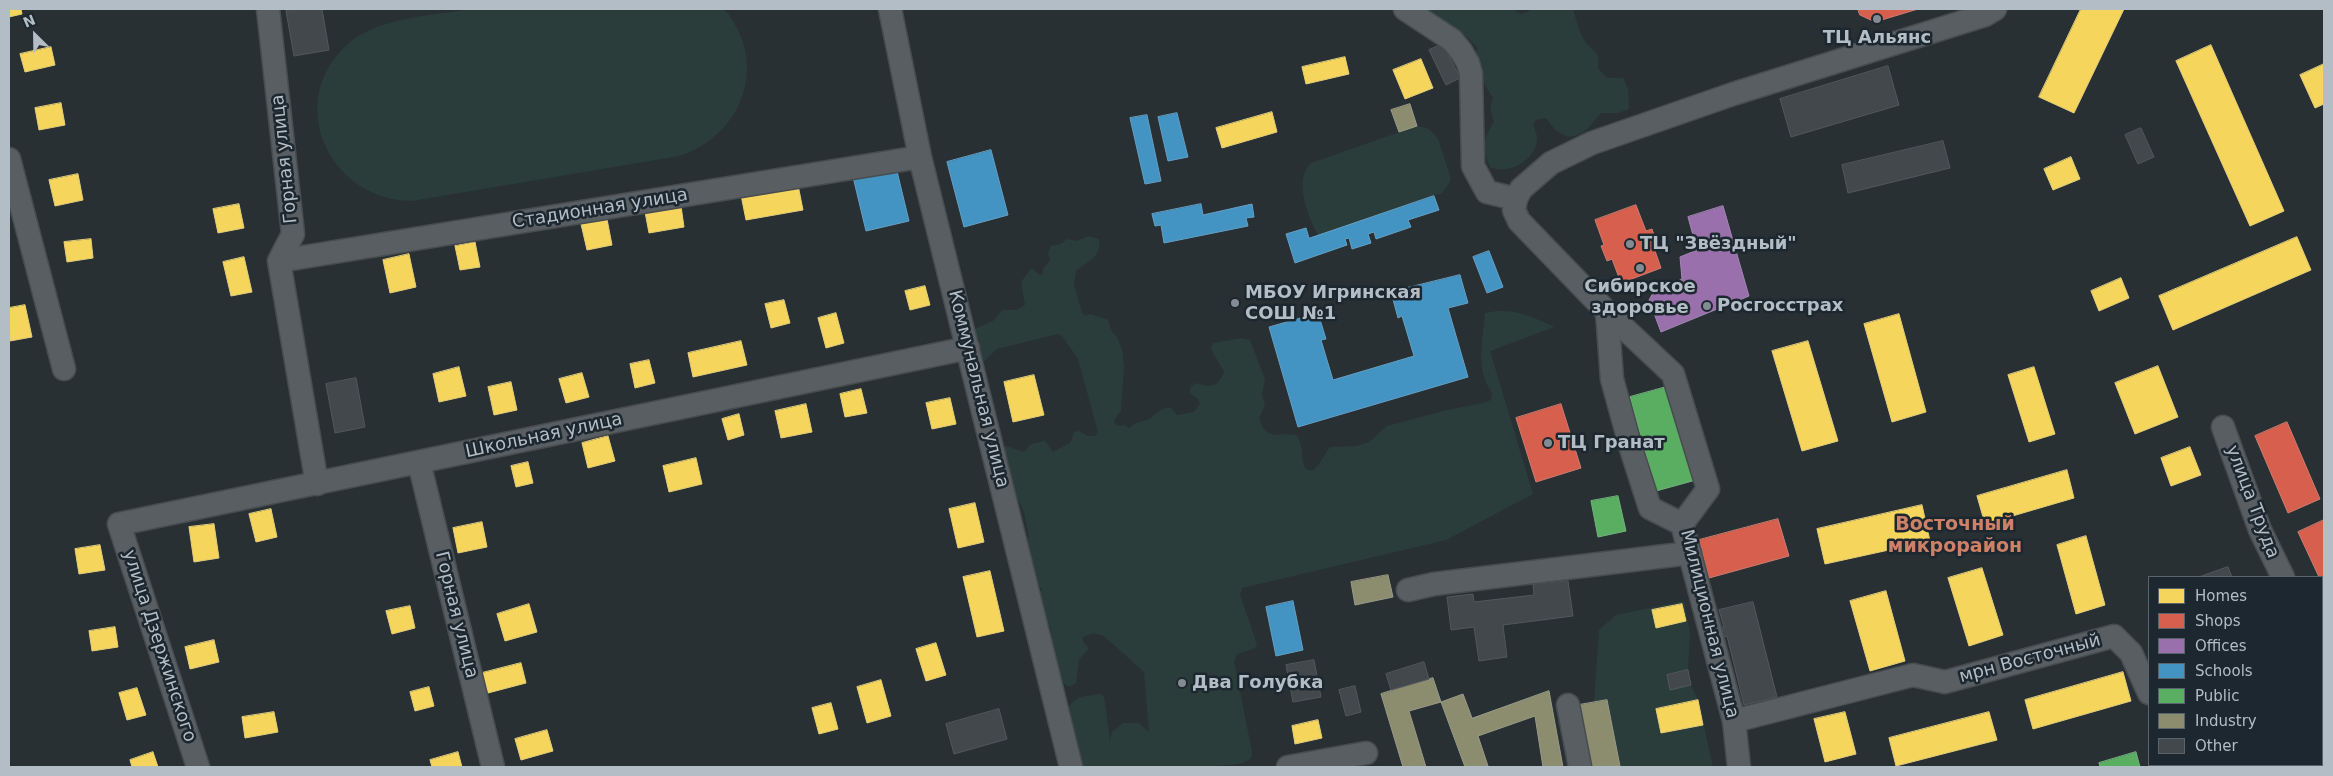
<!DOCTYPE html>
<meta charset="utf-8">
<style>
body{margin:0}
#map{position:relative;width:2333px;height:776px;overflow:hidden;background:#293034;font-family:"DejaVu Sans",sans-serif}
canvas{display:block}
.frame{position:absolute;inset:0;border:10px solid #b3bdc6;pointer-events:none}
.legend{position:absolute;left:2148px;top:576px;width:175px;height:190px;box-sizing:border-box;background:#1d272f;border:1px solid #59636b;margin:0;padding:6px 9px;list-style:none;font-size:15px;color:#b3bdc6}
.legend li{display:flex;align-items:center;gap:10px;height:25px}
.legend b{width:25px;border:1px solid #59636b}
.north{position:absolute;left:10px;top:10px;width:50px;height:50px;-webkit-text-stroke:4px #1d272f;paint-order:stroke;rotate:337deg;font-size:14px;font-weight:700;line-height:20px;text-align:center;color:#b3bdc6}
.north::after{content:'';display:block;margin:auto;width:18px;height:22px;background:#b3bdc6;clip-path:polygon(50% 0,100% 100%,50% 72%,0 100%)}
</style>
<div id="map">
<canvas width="2333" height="776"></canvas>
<div class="frame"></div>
<ul class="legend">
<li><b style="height:14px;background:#f6d55c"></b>Homes</li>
<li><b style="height:14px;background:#d6604d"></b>Shops</li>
<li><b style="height:14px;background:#9970ab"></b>Offices</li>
<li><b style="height:14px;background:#4393c3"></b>Schools</li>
<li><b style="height:14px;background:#5aae61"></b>Public</li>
<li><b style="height:14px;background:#8c8c6e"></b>Industry</li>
<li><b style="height:14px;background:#42484c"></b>Other</li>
</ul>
<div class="north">N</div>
</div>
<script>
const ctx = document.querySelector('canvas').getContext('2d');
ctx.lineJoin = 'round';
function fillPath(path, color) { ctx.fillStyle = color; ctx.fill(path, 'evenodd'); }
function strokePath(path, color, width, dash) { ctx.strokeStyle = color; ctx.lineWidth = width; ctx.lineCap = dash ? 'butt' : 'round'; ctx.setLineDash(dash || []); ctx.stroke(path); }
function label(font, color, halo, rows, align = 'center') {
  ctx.font = font + ' "DejaVu Sans",sans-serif'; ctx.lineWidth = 5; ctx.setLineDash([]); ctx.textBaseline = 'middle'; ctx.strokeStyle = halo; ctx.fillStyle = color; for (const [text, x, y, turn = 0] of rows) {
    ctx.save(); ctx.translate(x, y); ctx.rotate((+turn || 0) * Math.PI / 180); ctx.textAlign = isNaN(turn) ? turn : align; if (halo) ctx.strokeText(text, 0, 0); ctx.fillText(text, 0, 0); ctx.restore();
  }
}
const green = new Path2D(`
 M473 9H724C770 62 743 136 679 156L412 201C327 200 283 99 350 42 380 17 436 15 473 9Z
 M1408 9H1513L1518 13 1522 14 1533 9H1573C1576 18 1579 32 1584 40 1592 52 1601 50 1598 68L1607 78H1623L1628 89 1629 109 1618 113H1601C1588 126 1588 134 1568 137L1556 131 1546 118 1536 120 1533 125C1534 129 1538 135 1537 140 1535 161 1508 175 1490 167 1480 143 1484 141 1494 121L1490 109 1493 98 1481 78 1475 56 1478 48 1467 37 1442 21 1436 14Z
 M1417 126 1429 129 1438 139 1450 176V182L1442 193 1318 235C1308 217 1293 179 1311 163Z
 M1089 236 1099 239C1102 258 1087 261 1076 271L1074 284 1082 313 1085 316 1090 314 1108 320 1111 330 1117 337 1122 350 1124 367 1121 410 1114 421 1115 424 1120 426 1125 425 1128 428 1131 427C1137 420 1142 423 1149 419 1158 414 1159 407 1171 408L1177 415 1194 412 1200 404 1198 399 1190 393 1191 386 1197 383C1210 388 1218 387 1224 372L1211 349 1213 343 1242 338 1250 340 1265 379 1262 395 1265 405 1259 418C1267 442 1276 432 1296 435 1305 447 1299 457 1306 469L1312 471C1320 465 1324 455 1330 447L1357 446 1369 442 1387 426 1447 410 1483 403 1491 400 1492 392C1475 371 1483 340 1485 313 1511 307 1530 315 1554 327L1490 351 1533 494 1446 540 1242 588 1240 595 1257 644 1255 648 1237 654 1234 661 1252 752 1251 758C1241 767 1221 764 1207 767H1080L1068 710C1072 696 1087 696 1100 694L1104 696 1110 741 1112 732 1123 723H1139L1149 732 1144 672 1104 636 1093 633 1083 637V642L1089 649 1079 659 1076 683 1069 687 1058 679 1054 659 1055 653 1050 642 1051 630 1037 600 1042 589 1033 581 1026 543 1029 536 1024 512 1020 503 1015 498 1010 479V467L1001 449 1006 446 1024 452 1031 444 1045 441 1053 452 1070 443 1074 432 1079 431 1088 436H1095L1098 432 1078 359 1062 336 1058 334 997 349 982 363 974 329 993 321 1002 310H1017L1025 305 1021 282 1030 270 1033 269 1038 274 1043 275V269L1050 260 1048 253 1051 246 1061 244 1067 239 1077 241Z
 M1684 601 1690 634 1688 670 1691 685 1698 700 1713 767H1621L1607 700 1594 702 1599 630 1616 615Z`);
const homes = new Path2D(`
 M9 9H21L22 14 9 17Z
 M2081 9H2124L2074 113 2039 97Z
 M2211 45 2284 211 2250 226 2176 61Z
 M51 47 55 65 25 72 20 54Z
 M1345 57 1349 74 1306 84 1302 67Z
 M1421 59 1433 88 1405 99 1393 70Z
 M2324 64V104L2315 108 2300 75Z
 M61 103 65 125 39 130 35 108Z
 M1272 112 1277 132 1222 148 1216 128Z
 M2071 157 2080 179 2053 190 2044 169Z
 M78 174 83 200 55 206 49 180Z
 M798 185 803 210 746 220 741 195Z
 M239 204 244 228 218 233 213 209Z
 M681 206 684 227 649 233 645 212Z
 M607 219 612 245 587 250 581 224Z
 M2297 237 2311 270 2173 330 2159 296Z
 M91 239 93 258 67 262 64 242Z
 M475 242 480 267 460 270 455 246Z
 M409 254 416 287 390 293 383 260Z
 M244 257 252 292 231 296 223 262Z
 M2121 278 2129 298 2099 311 2091 291Z
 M925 286 930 305 910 310 905 291Z
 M784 300 790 323 771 328 765 304Z
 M25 305 32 337 10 341 9 308Z
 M836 313 844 343 826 348 818 318Z
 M1899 314 1926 412 1892 422 1864 324Z
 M741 341 747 365 693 377 688 353Z
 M1808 341 1838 441 1802 451 1772 351Z
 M649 360 655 383 635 388 630 364Z
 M2158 366 2178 417 2135 434 2115 383Z
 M459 367 466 396 439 402 433 374Z
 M2034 367 2055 434 2029 442 2008 375Z
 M582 373 589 397 566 403 559 379Z
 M1034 375 1044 415 1013 422 1004 382Z
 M511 382 517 410 494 415 488 387Z
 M861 389 867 413 845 417 840 394Z
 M950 398 956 424 932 429 926 403Z
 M806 404 812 432 781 438 775 411Z
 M739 414 744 435 728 440 722 419Z
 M608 436 615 461 588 468 582 443Z
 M2190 447 2201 475 2171 486 2161 458Z
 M696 458 702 484 669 492 663 466Z
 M528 462 533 483 516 487 511 466Z
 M2067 470 2074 498 1985 524 1977 496Z
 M975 503 984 542 958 548 949 509Z
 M1922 505 1930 541 1825 564 1817 529Z
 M271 509 277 537 256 542 249 514Z
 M482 522 487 547 458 553 453 528Z
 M214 524 219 558 194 562 189 527Z
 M2086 536 2105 605 2076 614 2057 545Z
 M100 545 105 570 79 574 75 549Z
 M1982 568 2003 635 1969 646 1948 578Z
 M990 571 1004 631 977 637 963 577Z
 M1886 591 1905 661 1870 671 1850 601Z
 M529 604 537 632 505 641 497 614Z
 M1682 604 1686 621 1656 628 1652 610Z
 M410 606 415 628 392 634 386 611Z
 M115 627 118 647 92 651 89 631Z
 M214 640 219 662 190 669 185 647Z
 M936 643 946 675 926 681 916 649Z
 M521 663 526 683 488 693 482 673Z
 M2123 672 2131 701 2033 729 2025 700Z
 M881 680 891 716 867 723 857 687Z
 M429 687 434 706 415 711 410 692Z
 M137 688 146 715 127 720 119 693Z
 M1698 700 1703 725 1661 733 1656 709Z
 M831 703 838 729 819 734 812 708Z
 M274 712 278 732 245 738 242 717Z
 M1845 712 1856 754 1825 762 1814 719Z
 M1989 712 1997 740 1896 766 1889 738Z
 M1318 720 1322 738 1295 744 1292 726Z
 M547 730 553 751 521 760 515 739Z
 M153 752 158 767H132L130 760Z
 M458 752 462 767H432L430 760Z`);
const shops = new Path2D(`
 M1858 9H1918L1875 22 1860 15Z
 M1636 205 1646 231 1652 229 1657 244 1653 245 1661 268 1621 283 1612 259 1607 261 1601 246 1604 245 1595 220Z
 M1561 404 1581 468 1536 482 1516 418Z
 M2287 422 2320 499 2288 513 2255 436Z
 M1778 519 1789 556 1709 578 1699 540Z
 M2324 520V588L2322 577H2319L2298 532Z
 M2223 765H2260L2253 767H2224Z`);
const offices = new Path2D(`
 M1723 206 1749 296 1661 332 1649 300 1653 293 1682 279 1680 257 1697 250 1688 217Z`);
const schools = new Path2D(`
 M1177 113 1188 157 1168 161 1158 117Z
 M1147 115 1161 181 1145 184 1130 118Z
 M991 150 1008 215 964 227 947 162Z
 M896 167 909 221 866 231 853 177Z
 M1434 196 1439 210 1408 220 1411 227 1376 239 1374 232 1368 234 1371 243 1352 249 1349 238 1345 239 1347 245 1295 263 1286 234 1306 228 1309 238Z
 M1201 204 1203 215 1252 204 1254 217 1246 218 1248 226 1164 243 1161 225 1155 226 1152 214Z
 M1489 251 1503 287 1487 293 1473 257Z
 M1460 275 1468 303 1448 308 1468 377 1298 427 1269 327 1318 313 1326 339 1321 340 1333 380 1414 356 1402 316 1398 318 1391 292Z
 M1293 601 1303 650 1276 656 1266 607Z`);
const public = new Path2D(`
 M1670 386 1696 480 1656 491 1630 397Z
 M1618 496 1626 531 1598 537 1591 501Z
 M2136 752 2140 767H2100L2099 763Z`);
const industry = new Path2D(`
 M1410 104 1417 126 1399 132 1391 110Z
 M1388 575 1393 597 1355 605 1351 582Z
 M1433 678 1441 702 1409 711 1426 767H1403L1381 694Z
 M1549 691 1563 767H1543L1535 716 1478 736 1488 766 1465 767 1441 702 1463 694 1472 718Z
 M1607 700 1620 766 1592 767 1579 705Z`);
const building = new Path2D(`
 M301 9H322L329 50 294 56 286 11Z
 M1443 44 1460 78 1446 85 1429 50Z
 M1888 66 1899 105 1791 137 1780 99Z
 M2141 128 2154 157 2138 164 2125 135Z
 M1943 141 1950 168 1848 193 1842 165Z
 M356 378 365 427 335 433 326 384Z
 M2228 567 2232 577H2199Z
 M1568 581 1573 616 1503 625 1507 657 1479 661 1474 627 1451 630 1447 597 1473 594 1474 602 1534 595 1533 585Z
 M1753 602 1777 697 1744 705 1727 636 1720 638 1717 628 1724 627 1719 610Z
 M1314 660 1321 697 1293 702 1286 665Z
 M1424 662 1429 679 1391 690 1386 674Z
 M1688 670 1691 685 1670 690 1667 675Z
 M1355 686 1361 712 1346 716 1339 690Z
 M999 709 1007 739 954 754 946 724Z`);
const minor = new Path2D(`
 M268 9 293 234 279 261 317 484
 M890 9 920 157 1071 767
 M1405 9 1452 40 1461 51 1468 63 1471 74 1473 166 1487 192 1516 199
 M9 159 64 369
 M279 261 920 157
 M1607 312 1612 379 1632 452 1650 508 1682 524
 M2223 427 2260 530 2283 577
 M419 462 493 767
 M1408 590 1434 584 1690 553
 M2322 645 2324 644
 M2322 661 2324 667
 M1568 705 1580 767
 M1734 721 1913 675 1945 682 2114 636 2131 653 2149 693
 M2186 765 2188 767
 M198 767 119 524 968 348
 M1288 767 1366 753
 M1739 767 1734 721 1682 524 1708 489 1673 374 1607 312 1519 221 1514 210 1516 199 1521 189 1551 163 1592 143 1733 94 1985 15 1995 9`);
const markers = [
 [1877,19,5,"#838c93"],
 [1630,244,5,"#838c93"],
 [1640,268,5,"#838c93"],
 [1235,303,5,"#838c93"],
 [1707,306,5,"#838c93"],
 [1548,443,5,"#838c93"],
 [1182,683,5,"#838c93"]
];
const poiNames = [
 ["ТЦ Альянс",1877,38,"center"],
 ["ТЦ \"Звёздный\"",1640,244],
 ["Сибирское",1640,287,"center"],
 ["здоровье",1640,308,"center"],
 ["МБОУ Игринская",1245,293],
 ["СОШ №1",1245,314],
 ["Росгосстрах",1717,306],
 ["ТЦ Гранат",1558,443],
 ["Два Голубка",1192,683]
];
const streetNames = [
 ["Горная улица",285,159,-96],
 ["Стадионная улица",600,209,-9],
 ["Коммунальная улица",978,389,76],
 ["Школьная улица",544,436,-12],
 ["улица Труда",2252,502,69],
 ["Горная улица",456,615,76],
 ["Милиционная улица",1709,624,76],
 ["улица Дзержинского",159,646,72],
 ["мрн Восточный",2030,659,-15]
];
const neighbourhoodNames = [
 ["Восточный",1955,525],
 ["микрорайон",1955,547]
];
fillPath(green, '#2a3d3b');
fillPath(homes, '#f6d55c');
strokePath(homes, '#e2ce7c', 1);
fillPath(shops, '#d6604d');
strokePath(shops, '#cc7c71', 1);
fillPath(offices, '#9970ab');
strokePath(offices, '#a187b3', 1);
fillPath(schools, '#4393c3');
strokePath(schools, '#65a0c4', 1);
fillPath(public, '#5aae61');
strokePath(public, '#75b27f', 1);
fillPath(industry, '#8c8c6e');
strokePath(industry, '#989b88', 1);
fillPath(building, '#42484c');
strokePath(building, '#51585c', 1);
strokePath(minor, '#474c4f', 25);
strokePath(minor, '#595e63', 22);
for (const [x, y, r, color] of markers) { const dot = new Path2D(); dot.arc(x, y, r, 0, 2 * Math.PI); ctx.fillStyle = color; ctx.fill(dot); strokePath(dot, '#1d272f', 2); }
label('bold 18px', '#b3bdc6', '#1d272f', poiNames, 'left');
label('18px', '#b3bdc6', '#1d272f', streetNames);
label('bold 19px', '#cc8168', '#1d272f', neighbourhoodNames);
</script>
